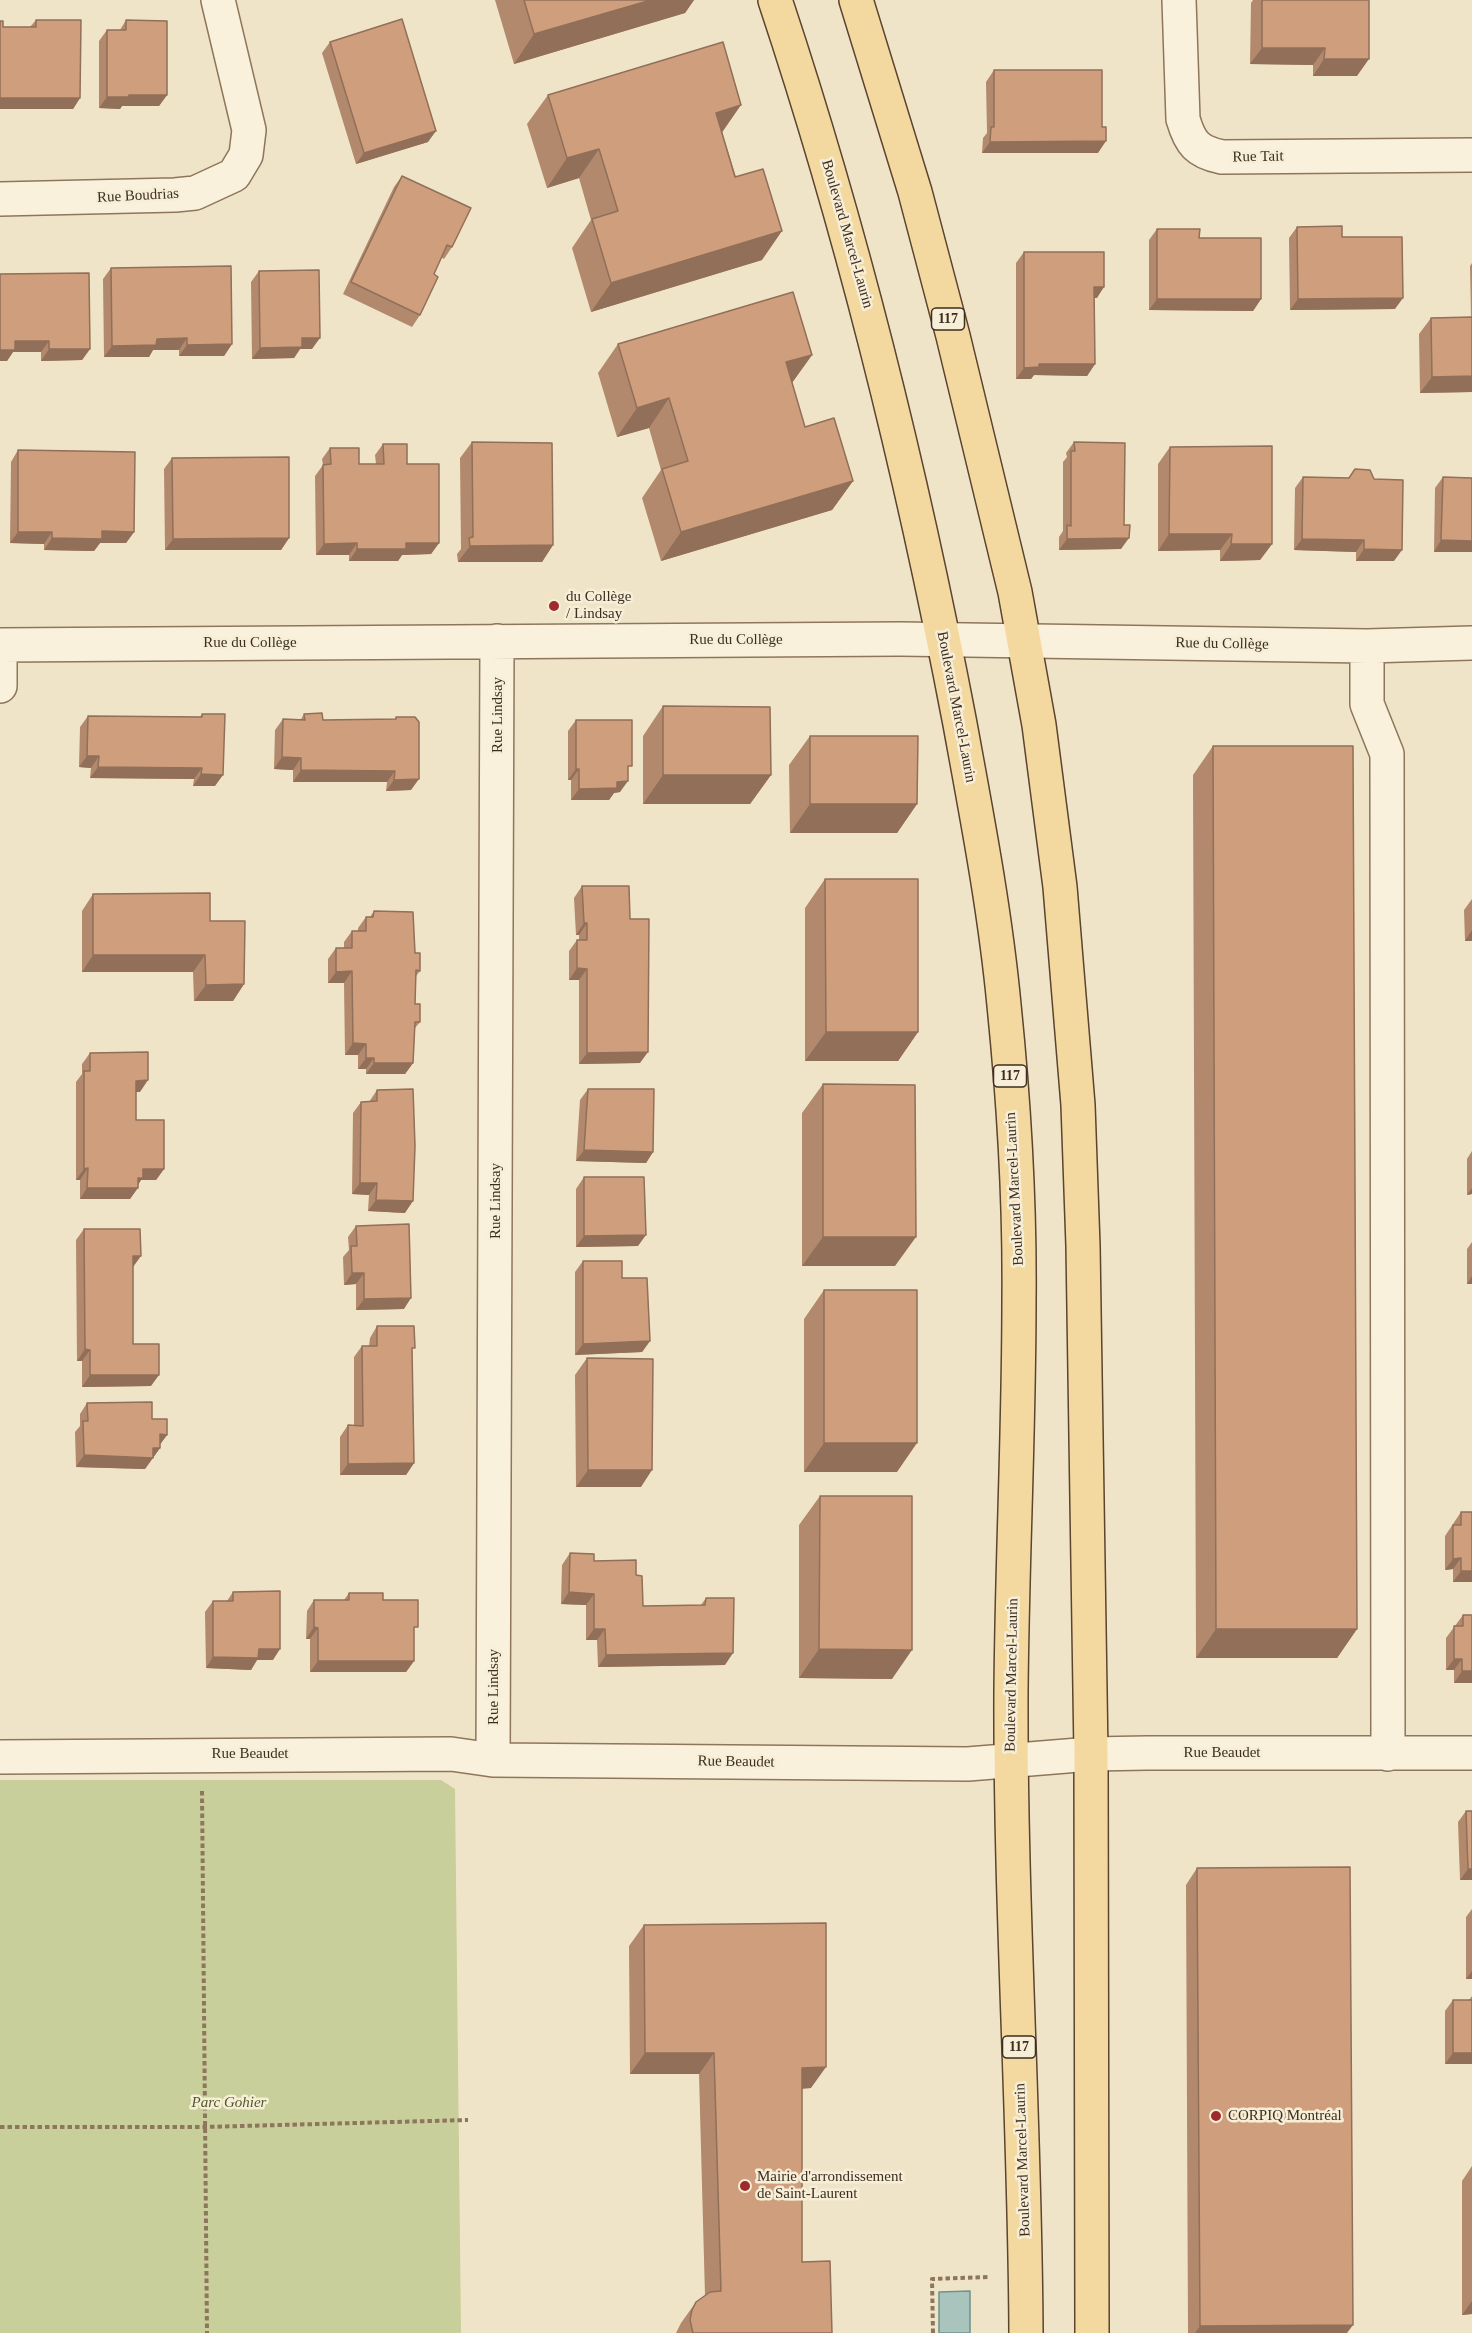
<!DOCTYPE html>
<meta charset="utf-8">
<style>
body{margin:0}
canvas{display:block;background:#f0e4c8}
</style>
<canvas width="1472" height="2333"></canvas>
<script>
const ctx = document.querySelector('canvas').getContext('2d');
ctx.lineJoin = 'round';
function fillPath(path, color) { ctx.fillStyle = color; ctx.fill(path, 'evenodd'); }
function strokePath(path, color, width, dash) { ctx.strokeStyle = color; ctx.lineWidth = width; ctx.lineCap = dash ? 'butt' : 'round'; ctx.setLineDash(dash || []); ctx.stroke(path); }
function label(font, color, halo, rows, align = 'center') {
  ctx.font = font + ' Georgia,serif'; ctx.lineWidth = 5; ctx.setLineDash([]); ctx.textBaseline = 'middle'; ctx.strokeStyle = halo; ctx.fillStyle = color; for (const [text, x, y, turn = 0] of rows) {
    ctx.save(); ctx.translate(x, y); ctx.rotate((+turn || 0) * Math.PI / 180); ctx.textAlign = isNaN(turn) ? turn : align; if (halo) ctx.strokeText(text, 0, 0); ctx.fillText(text, 0, 0); ctx.restore();
  }
}
const green = new Path2D(`
 M0 1780H441L455 1789 461 2333H0Z`);
const water = new Path2D(`
 M970 2291V2333H939V2292Z`);
const path = new Path2D(`
 M202 1791 207 2333
 M0 2127H205L468 2120
 M933 2333 932 2279 988 2277`);
const minor = new Path2D(`
 M1179 0 1183 119C1190 143 1197 152 1222 157L1472 155
 M0 199 175 195 195 193 234 175 246 155 249 130 218 0
 M0 645 900 639 1367 646 1472 643
 M1367 646V704L1387 754 1388 1754
 M0 686V645
 M0 1757 451 1754 493 1760 968 1764 1091 1754 1147 1753H1472
 M493 1760 497 641`);
const major = new Path2D(`
 M775 0C854 237 913 478 960 724 977 817 995 910 1004 1005 1014 1103 1020 1203 1019 1301 1019 1432 1012 1562 1011 1692 1010 1906 1025 2119 1026 2333
 M856 0 915 192 953 336 1015 592 1039 725 1060 887 1078 1105 1083 1246 1091 1754 1092 2333`);
const wall = new Path2D(`
 M495 0H694L685 13 514 64Z
 M1253 0H1369L1357 76H1313V65L1250 64 1251 3Z
 M36 20 80 98 73 109 3 27H30Z
 M126 20 167 95 159 106H122L120 109 99 108V41L107 30H120Z
 M330 42 428 142 356 164 322 53Z
 M994 70 1098 153H982L983 138 987 133 986 82Z
 M548 95 722 132 762 260 591 312 572 248 591 220 579 178 547 188 527 124Z
 M402 176 452 247 444 259 441 257 434 274 420 315 412 327 343 294 394 187Z
 M1297 227 1342 237 1395 309 1290 310 1289 238Z
 M1157 229 1199 238 1261 299 1253 311 1149 310V240Z
 M1024 252 1097 298H1094L1095 364 1087 376 1034 375 1031 379H1016V263Z
 M1472 263V392L1420 393 1419 334 1431 318 1471 317 1470 266Z
 M111 268 232 344 224 356H179V350H153L149 357H104L103 279Z
 M259 271 312 349H300L294 358 252 359 251 282Z
 M0 274 90 349 82 360 41 361V352H13L7 361H0Z
 M618 344 812 355 792 383 805 427 853 481 832 510 661 561 642 498 661 470 649 428 617 437 598 373Z
 M472 442 553 545 542 562H458L457 554 461 549 460 458Z
 M1074 442 1124 525 1121 549 1059 550V537L1063 531V462L1067 457 1066 453Z
 M383 444 407 464 439 543 431 554 402 555 398 561H349V555H316L315 476 323 465 322 459 330 448 359 464H376L375 455Z
 M1170 447 1272 544 1260 560 1220 561V550L1158 551V464Z
 M18 450 134 532 126 543H100L94 551 44 550V544L10 543 11 462Z
 M172 458 289 538 281 550H165L164 469Z
 M1303 477 1394 561H1356V552L1294 550 1295 488Z
 M1443 477 1472 552H1434L1435 488Z
 M663 706 771 775 750 804H643V736Z
 M202 714 215 786H193L194 779 90 778 91 768 79 767 80 727 88 716 200 717Z
 M304 714 323 720 395 719 396 717 411 790 386 791 387 782H293V770L274 769 275 730 283 719H301Z
 M576 720 628 772 620 792 614 793 609 800H571V780H568V731Z
 M810 736 917 804 897 833H790L789 765Z
 M1213 746 1357 1629 1337 1658H1196L1193 775Z
 M825 879 918 1032 898 1061H805V908Z
 M582 886 630 919 640 1063 579 1064V980H569V951L577 940H579V935H576L574 898Z
 M93 894 210 921 244 984 233 1001H194L193 972H82V911Z
 M1472 899V941H1465L1464 910Z
 M374 911 415 953 420 971 416 976 415 1004 420 1022 415 1028 413 1063 405 1074H366V1069H358V1055H345L344 983H328V959L336 948H344V942L352 931H358V928L366 917H370Z
 M90 1053 140 1092H136V1120L164 1169 156 1180H141L130 1199H80V1180H76V1082L82 1074V1064Z
 M823 1084 895 1266H802V1113Z
 M588 1089 653 1152 646 1163 576 1161 580 1100Z
 M377 1090 405 1213 368 1211 369 1195 352 1194 353 1113 361 1102H369Z
 M1472 1151V1194L1467 1195V1159Z
 M584 1177 638 1246 576 1247V1189Z
 M356 1226 404 1309 356 1310V1284L344 1285 343 1257 349 1250 348 1237Z
 M84 1229 133 1267V1344L151 1386 82 1387V1361H77L76 1240Z
 M1472 1242V1284H1467V1249Z
 M583 1261 622 1278 650 1341 642 1352 575 1355V1272Z
 M824 1290 897 1472H804V1319Z
 M377 1326 412 1352 414 1463 406 1475H340V1437L348 1425H354V1357L362 1346H369L370 1338Z
 M587 1358 641 1487H576L575 1375Z
 M87 1403 152 1419 167 1435 160 1444V1448L145 1469 76 1467 75 1432 80 1426V1414Z
 M820 1496 892 1679 799 1678V1525Z
 M1461 1512H1472V1582H1453V1569L1445 1570V1536Z
 M570 1553 636 1575 643 1606 701 1605 706 1598 725 1665 598 1667 597 1640H586V1605L561 1604 562 1565Z
 M233 1592 273 1660H257L251 1670 206 1668 205 1612 213 1601H227Z
 M349 1593 383 1600 414 1632V1661L406 1672H310V1639H306L307 1611 314 1600H344Z
 M1463 1615H1472V1683H1454V1670H1446V1638Z
 M1466 1811 1472 1880H1460L1458 1822Z
 M1197 1868 1347 2333H1188L1186 1885Z
 M1472 1909V1979H1466V1917Z
 M644 1925 811 2088 802 2089V2262L832 2333H676L681 2323 696 2302 705 2296 699 2074H630L629 1946Z
 M1472 1996V2064H1445V2011L1453 2000H1469Z
 M1472 2166V2314L1462 2315V2181Z`);
const shadedWall = new Path2D(`
 M651 0H694L685 13 514 64 534 34Z
 M1262 48H1325L1313 65 1250 64Z
 M1324 59H1369L1357 76H1313Z
 M129 95H167L159 106H122L120 109 99 108 107 97Z
 M0 98H80L73 109H0Z
 M741 105 721 134 716 113Z
 M436 131 428 142 356 164 364 153Z
 M1106 141 1098 153H982L990 142Z
 M599 149 579 178 547 188 567 158Z
 M782 231 762 260 591 312 611 283Z
 M1094 287H1104L1097 298H1086Z
 M1403 298 1395 309 1290 310 1298 299Z
 M1157 299H1261L1253 311 1149 310Z
 M187 338 179 350H153L149 357H104L112 346 157 339Z
 M302 338H320L312 349H300L294 358 252 359 260 348Z
 M15 341H49L41 352H13L7 361H0V350Z
 M232 344 224 356H179L187 345Z
 M49 349H90L82 360 41 361Z
 M812 355 791 384 786 362Z
 M1039 364H1095L1087 376 1034 375 1031 379H1016L1024 368Z
 M1472 376V392L1420 393 1432 377Z
 M669 398 649 428 617 437 637 408Z
 M853 481 832 510 661 561 681 532Z
 M102 531 134 532 126 543H100L94 551 44 550 52 538Z
 M18 532H52L44 544 10 543Z
 M1169 534H1232L1220 550 1158 551Z
 M289 538 281 550H165L173 539Z
 M1129 538 1121 549 1059 550 1067 539Z
 M1302 539 1364 540 1356 552 1294 550Z
 M1441 540 1472 541V552H1434Z
 M357 543 349 555H316L324 544Z
 M406 543H439L431 554 402 555 398 561H349L357 549Z
 M1231 544H1272L1260 560 1220 561Z
 M553 545 542 562H458L470 546Z
 M1364 549 1402 550 1394 561H1356Z
 M87 756H99L91 768 79 767Z
 M282 757 301 758 293 770 274 769Z
 M98 767 202 768 194 779 90 778Z
 M576 769H579L571 780H568Z
 M301 770 395 771 387 782H293Z
 M201 774 223 775 215 786H193Z
 M663 775H771L750 804H643Z
 M419 779 411 790 386 791 394 780Z
 M628 781 620 792 614 793 609 800H571L579 789 617 782Z
 M810 804H917L897 833H790Z
 M584 923H587L579 935H576Z
 M1472 930V941H1465Z
 M93 955H205L193 972H82Z
 M577 968 587 969 579 980H569Z
 M352 971 344 983H328L336 972Z
 M244 984 233 1001H194L206 985Z
 M826 1032H918L898 1061H805Z
 M353 1043 366 1044 358 1055H345Z
 M648 1052 640 1063 579 1064 587 1053Z
 M366 1058H374L366 1069H358Z
 M374 1063H413L405 1074H366Z
 M148 1080 140 1092H128L136 1081Z
 M584 1150 653 1152 646 1163 576 1161Z
 M88 1168 80 1180H76L84 1169Z
 M143 1169H164L156 1180H141L136 1188H138L130 1199H80L87 1188Z
 M360 1183H377L369 1195 352 1194Z
 M1472 1188V1194L1467 1195Z
 M376 1200 413 1201 405 1213 368 1211Z
 M646 1235 638 1246 576 1247 584 1236Z
 M823 1237H916L895 1266H802Z
 M133 1256H141L133 1267Z
 M352 1273H364L356 1284 344 1285Z
 M1472 1276V1284H1467Z
 M411 1298 404 1309 356 1310 364 1299Z
 M650 1341 642 1352 575 1355 583 1344Z
 M85 1349 90 1350 82 1361H77Z
 M90 1375H159L151 1386 82 1387Z
 M160 1434 167 1435 159 1446Z
 M824 1443H917L897 1472H804Z
 M153 1448H160L145 1469 76 1467 84 1455Z
 M414 1463 406 1475H340L348 1464Z
 M588 1470H652L641 1487H576Z
 M1461 1558 1453 1569 1445 1570 1453 1559Z
 M1461 1571H1472V1582H1453Z
 M569 1592 594 1594 586 1605 561 1604Z
 M314 1627 318 1628 310 1639H306Z
 M594 1629H605L597 1640H586Z
 M1216 1629H1357L1337 1658H1196Z
 M259 1649H280L273 1660H257L251 1670 206 1668 213 1657Z
 M819 1649 912 1650 892 1679 799 1678Z
 M733 1653 725 1665 598 1667 606 1655Z
 M1454 1659H1462L1454 1670H1446Z
 M318 1661H414L406 1672H310Z
 M1462 1671H1472V1683H1454Z
 M1468 1869H1472V1880H1460Z
 M1472 1971V1979H1466Z
 M645 2053H714L699 2074H630Z
 M1453 2053H1472V2064H1445Z
 M826 2067 811 2088 788 2089 802 2068Z
 M1472 2301V2314L1462 2315Z
 M1353 2325 1347 2333H1195L1200 2326Z`);
const building = new Path2D(`
 M524 0H651L534 34Z
 M1262 0H1369V59H1324L1325 48H1262Z
 M402 19 436 131 364 153 330 42Z
 M36 20H81L80 98H0V21H3V27H36Z
 M126 20 167 21V95H129L128 97H107V30H126Z
 M723 42 741 105 716 113 735 177 763 169 782 231 611 283 592 219 618 211 599 149 567 158 548 95Z
 M994 70H1102V127H1106V141L990 142 991 127H994Z
 M402 176 471 208 452 247 447 245 434 274 438 277 420 315 351 282Z
 M1342 226V237H1402L1403 298 1298 299 1297 227Z
 M1157 229H1200L1199 238H1261V299H1157Z
 M1024 252H1104V287H1094L1095 364H1039V367L1024 368Z
 M231 266 232 344 187 345V338L157 339 156 345 112 346 111 268Z
 M319 270 320 338H302V347L260 348 259 271Z
 M89 273 90 349H49V341H15V350H0V274Z
 M793 292 812 355 786 362 805 427 834 418 853 481 681 532 662 469 688 461 669 398 637 408 618 344Z
 M1472 317V376L1432 377 1431 318Z
 M472 442 552 443 553 545 470 546 469 538 473 537Z
 M1074 442 1125 443 1124 525H1130L1129 538 1067 539V525L1071 526V451H1075Z
 M383 444H407V464H439V543H406V549H357V543L324 544 323 465 331 464 330 448H359V464H384Z
 M1272 446V544H1231L1232 534H1169L1170 447Z
 M18 450 135 452 134 532 102 531V539L52 538V532H18Z
 M289 457V538L173 539 172 458Z
 M1355 469 1370 470 1374 479 1403 480 1402 550 1364 549V540L1302 539 1303 477 1349 478Z
 M1443 477 1472 478V541L1441 540Z
 M663 706 770 707 771 775H663Z
 M322 713 323 720 396 719V717H415L419 722V779L394 780 395 771 301 770V758L282 757 283 719 305 720 304 714Z
 M202 714H225L223 775 201 774 202 768 98 767 99 756H87L88 716 202 717Z
 M576 720H632V766H628V781L617 782V788L579 789V769H576Z
 M810 736H918L917 804H810Z
 M1213 746H1353L1357 1629H1216Z
 M825 879H918V1032H826Z
 M582 886H629L630 919H649L648 1052 587 1053V969L577 968V940H587V923H584Z
 M210 893V921H245L244 984 206 985 205 955H93V894Z
 M374 911 413 912 415 953H420V971L416 970 415 1004H420V1022H415L413 1063H374V1058H366V1044L353 1043 352 971 336 972V948H352V931H366V917H373Z
 M148 1052V1080L136 1081V1120H164V1169H143V1178H138V1188H87L88 1168 84 1169V1071H90V1053Z
 M823 1084 915 1085 916 1237H823Z
 M413 1089 415 1146 413 1201 376 1200 377 1183H360L361 1102 377 1101V1090Z
 M588 1089H654L653 1152 584 1150Z
 M584 1177H644L646 1235 584 1236Z
 M409 1224 411 1298 364 1299V1273H352L351 1246H357L356 1226Z
 M84 1229H140L141 1256H133V1344H159V1375H90V1350L85 1349Z
 M583 1261H622V1278H647L650 1341 583 1344Z
 M824 1290H917V1443H824Z
 M377 1326H414L415 1348H412L414 1463 348 1464V1425L363 1426 362 1346H377Z
 M587 1358 653 1359 652 1470H588Z
 M152 1402V1419H167V1435L160 1434V1448H153V1458L84 1455 83 1421H88L87 1403Z
 M820 1496H912V1650L819 1649Z
 M1461 1512H1472V1571H1461V1558L1453 1559V1525H1461Z
 M570 1553 594 1554V1561L636 1560V1575L642 1576 643 1606 705 1605 706 1598H734L733 1653 606 1655 605 1629H594V1594L569 1592Z
 M280 1591V1649H259L258 1658 213 1657V1601H233V1592Z
 M349 1593H383V1600H418V1627H414V1661H318V1628L314 1627V1600H349Z
 M1463 1615H1472V1671H1462V1659H1454V1626H1463Z
 M1466 1811H1472V1869H1468Z
 M1350 1867 1353 2325 1200 2326 1197 1868Z
 M826 1923V2067L802 2068V2262L830 2261 832 2333H693L690 2320 692 2310 696 2302 710 2292 721 2291 714 2053H645L644 1925Z
 M1453 2000H1472V2053H1453Z`);
const markers = [
 [554,606,6,"#9e2a2b"],
 [1216,2116,6,"#9e2a2b"],
 [745,2186,6,"#9e2a2b"]
];
const shields = [
 [948,319,33],
 [1010,1076,33],
 [1019,2047,33]
];
const shieldNames = [
 ["117",948,319],
 ["117",1010,1076],
 ["117",1019,2047]
];
const streetNames = [
 ["Rue Tait",1258,157,-1],
 ["Rue Boudrias",138,196,-3],
 ["Boulevard Marcel-Laurin",847,234,74],
 ["Rue du Collège",736,640],
 ["Rue du Collège",250,643],
 ["Rue du Collège",1222,644,1],
 ["Boulevard Marcel-Laurin",956,707,79],
 ["Rue Lindsay",498,715,-90],
 ["Boulevard Marcel-Laurin",1015,1189,-93],
 ["Rue Lindsay",496,1201,-90],
 ["Boulevard Marcel-Laurin",1012,1675,-89],
 ["Rue Lindsay",494,1687,-90],
 ["Rue Beaudet",1222,1753],
 ["Rue Beaudet",250,1754],
 ["Rue Beaudet",736,1762,1],
 ["Boulevard Marcel-Laurin",1023,2160,-92]
];
const poiNames = [
 ["du Collège",566,597],
 ["/ Lindsay",566,614],
 ["CORPIQ Montréal",1228,2116],
 ["Mairie d'arrondissement",757,2177],
 ["de Saint-Laurent",757,2194]
];
const parkNames = [
 ["Parc Gohier",229,2103]
];
fillPath(green, '#c9cf9b');
fillPath(water, '#a9c4bc');
strokePath(water, '#6f938a', 1.5);
strokePath(minor, '#8d765c', 36);
strokePath(major, '#5b4430', 36);
strokePath(path, '#8d765c', 4, [4.5, 3]);
strokePath(minor, '#faf1dc', 33);
strokePath(major, '#f3d9a0', 33);
fillPath(wall, '#b2896c');
fillPath(shadedWall, '#916f58');
fillPath(building, '#cf9f7d');
strokePath(building, '#916f58', 1.5);
for (const [x, y, r, color] of markers) { const dot = new Path2D(); dot.arc(x, y, r, 0, 2 * Math.PI); ctx.fillStyle = color; ctx.fill(dot); strokePath(dot, '#f7eed8', 2); }
for (const [x, y, w] of shields) { const box = new Path2D(); box.roundRect(x - w / 2, y - 11, w, 22, 4.5); ctx.fillStyle = '#f7eed8'; ctx.fill(box); strokePath(box, '#3d2e20', 1.5); }
label('bold 14px', '#3d2e20', null, shieldNames);
label('15px', '#3d2e20', '#f7eed8', streetNames);
label('15px', '#3d2e20', '#f7eed8', poiNames, 'left');
label('italic 15px', '#4d5a26', '#f7eed8', parkNames);
</script>
